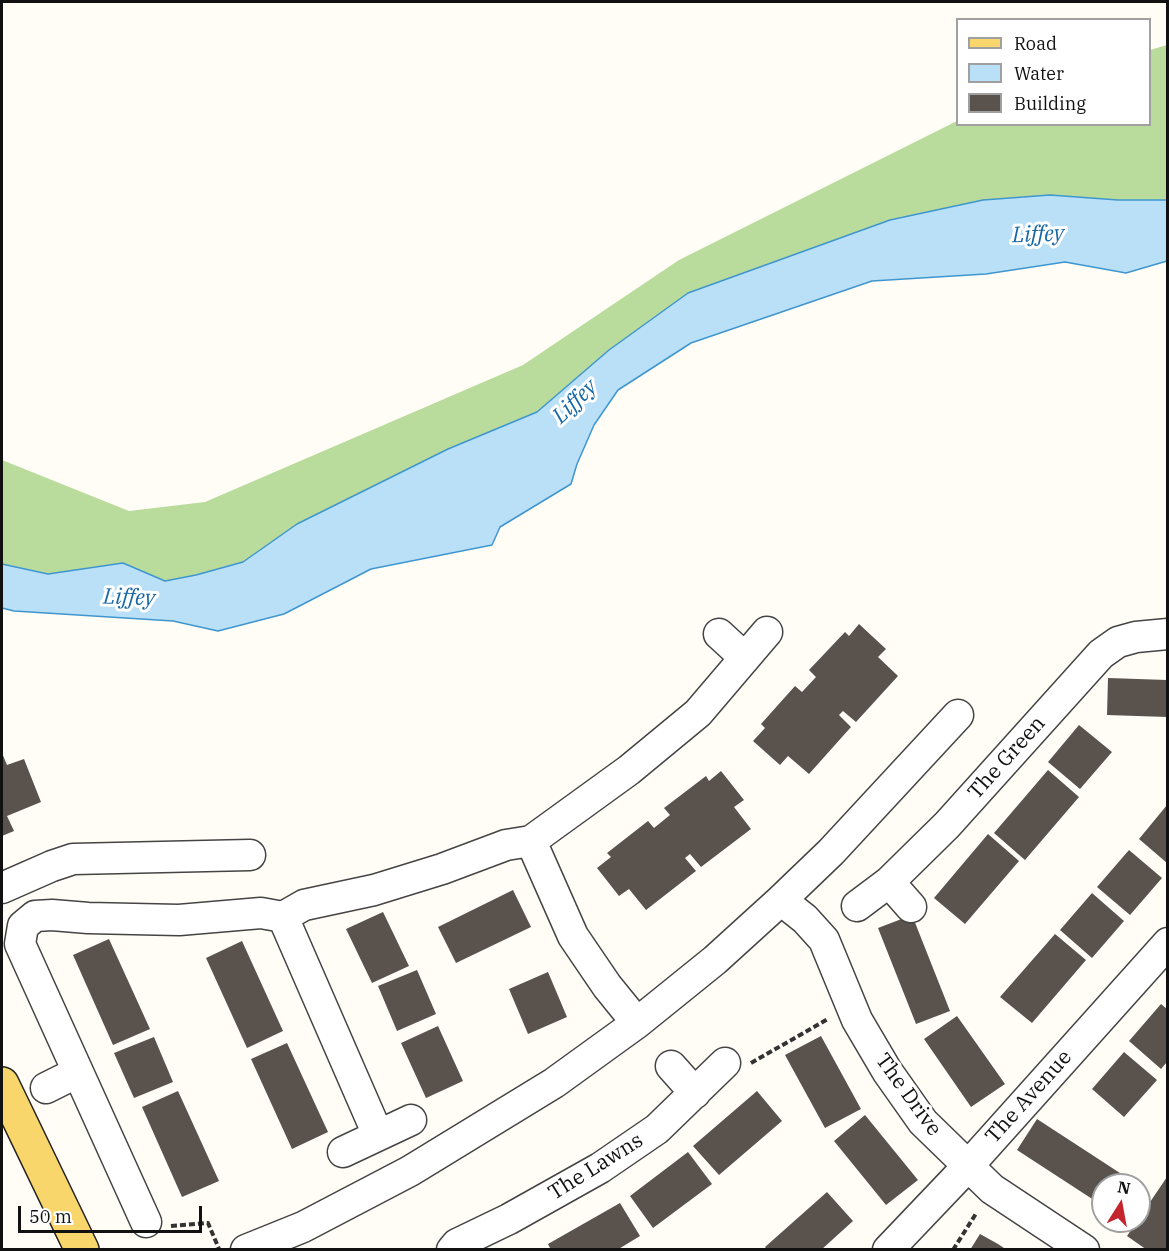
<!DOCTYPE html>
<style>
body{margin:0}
#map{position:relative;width:1169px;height:1251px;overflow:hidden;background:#fffdf5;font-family:"IBM Plex Serif",serif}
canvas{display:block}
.frame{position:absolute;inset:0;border:3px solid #111;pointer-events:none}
.legend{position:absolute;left:956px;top:18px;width:195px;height:108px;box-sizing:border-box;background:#fff;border:2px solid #a0a0a0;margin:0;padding:8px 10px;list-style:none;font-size:18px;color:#111}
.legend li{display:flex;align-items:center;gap:12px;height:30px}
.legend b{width:30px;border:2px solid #a0a0a0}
.north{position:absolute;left:1091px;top:1173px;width:60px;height:60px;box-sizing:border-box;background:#fff;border:2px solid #a0a0a0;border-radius:50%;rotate:11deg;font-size:16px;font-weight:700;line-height:24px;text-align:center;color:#111}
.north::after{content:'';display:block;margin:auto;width:21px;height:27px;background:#c4262e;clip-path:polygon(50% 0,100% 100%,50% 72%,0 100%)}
.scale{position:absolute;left:18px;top:1206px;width:184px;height:27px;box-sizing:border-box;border:3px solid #111;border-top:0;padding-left:8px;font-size:18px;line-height:21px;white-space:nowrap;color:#111;-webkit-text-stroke:4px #fff;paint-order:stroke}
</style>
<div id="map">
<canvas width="1169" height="1251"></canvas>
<div class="frame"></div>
<ul class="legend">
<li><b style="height:8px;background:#f9d66b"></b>Road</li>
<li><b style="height:16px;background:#b9e0f7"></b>Water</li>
<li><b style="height:16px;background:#5a524d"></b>Building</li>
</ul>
<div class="north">N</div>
<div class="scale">50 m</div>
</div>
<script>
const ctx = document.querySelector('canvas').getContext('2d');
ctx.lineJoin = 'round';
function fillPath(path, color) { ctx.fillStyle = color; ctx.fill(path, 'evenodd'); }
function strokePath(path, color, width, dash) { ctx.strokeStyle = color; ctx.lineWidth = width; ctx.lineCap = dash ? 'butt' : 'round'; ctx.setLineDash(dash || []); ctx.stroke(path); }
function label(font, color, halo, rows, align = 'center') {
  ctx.font = font + ' "IBM Plex Serif",serif'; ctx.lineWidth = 6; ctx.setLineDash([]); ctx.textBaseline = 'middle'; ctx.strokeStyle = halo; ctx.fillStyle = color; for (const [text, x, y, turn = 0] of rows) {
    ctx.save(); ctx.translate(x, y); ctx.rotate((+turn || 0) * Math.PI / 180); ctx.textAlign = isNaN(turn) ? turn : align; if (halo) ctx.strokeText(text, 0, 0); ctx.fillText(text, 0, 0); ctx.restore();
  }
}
const forest = new Path2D(`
 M1167 45V200H1118L1050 195 983 200 890 220 688 293 609 350 537 412 448 449 297 524 243 562 196 575 165 581 123 563 48 574 2 564V460L129 511 205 502 523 365 679 260 957 121 958 124H1150V50Z`);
const water = new Path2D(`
 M1050 195 1118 200H1167V261L1126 273 1065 262 986 274 872 281 691 343 618 390 594 425 577 464 571 484 500 527 492 545 371 569 284 614 218 631 173 621 14 611 2 608V564L48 574 123 563 165 581 196 575 243 562 297 524 448 449 537 412 609 350 688 293 890 220 983 200Z`);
const building = new Path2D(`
 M859 624 886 649 878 657 898 676 856 722 843 711 839 715 851 727 809 774 788 756 780 765 753 741 765 728 761 724 795 686 802 692 816 677 809 670 845 632 849 636Z
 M1108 678 1167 680V717L1107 715Z
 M1079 725 1112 752 1080 789 1048 762Z
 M2 753 7 765 24 759 41 802 7 816 14 831 2 836Z
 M1048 770 1079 797 1025 860 994 833Z
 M721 771 744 800 734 807 751 829 701 867 690 854 685 858 696 871 646 910 629 889 619 896 597 868 611 857 607 853 648 821 654 828 670 815 664 808 706 776 709 781Z
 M1167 805V863L1139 839Z
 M988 834 1019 861 965 924 934 898Z
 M1129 850 1162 878 1130 915 1097 887Z
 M513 890 531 927 456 963 438 927Z
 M1092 893 1124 921 1092 958 1060 930Z
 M383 912 409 966 372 983 346 929Z
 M912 915 950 1011 916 1024 878 928Z
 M1055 934 1086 960 1032 1023 1000 997Z
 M109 939 150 1029 113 1045 73 955Z
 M242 941 283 1031 247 1048 206 958Z
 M417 970 436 1014 397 1031 378 986Z
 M548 972 567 1017 528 1034 509 989Z
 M1161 1004 1167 1009V1062L1161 1069 1129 1041Z
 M957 1016 1005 1084 971 1107 924 1039Z
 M438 1026 463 1081 426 1098 401 1043Z
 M821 1036 861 1109 825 1128 785 1055Z
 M154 1037 173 1082 134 1098 114 1053Z
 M287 1043 328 1132 292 1149 251 1059Z
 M1124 1052 1157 1080 1124 1117 1092 1089Z
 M178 1091 219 1181 182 1197 142 1107Z
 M757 1091 782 1121 719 1175 693 1146Z
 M865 1115 918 1180 886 1205 834 1141Z
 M1037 1119 1123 1175 1116 1185H1103V1206L1017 1150Z
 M688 1152 712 1184 653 1228 630 1196Z
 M1167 1177V1250H1147L1127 1236Z
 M827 1192 853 1221 821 1250H767L765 1247Z
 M620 1203 640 1236 617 1250H551L548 1244Z
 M980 1234 998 1244 1007 1250H970Z`);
const path = new Path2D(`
 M751 1063 828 1019
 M171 1226 208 1223 219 1249
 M953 1250 977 1212`);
const minor = new Path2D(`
 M719 634 745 658
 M531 841 573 936 607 986 637 1023
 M889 882 911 907
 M2 888 52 866 73 859 250 855
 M781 900 805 919 824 940 857 1020 887 1071 923 1122 992 1189 1084 1250
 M857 906 889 882 947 825 1101 654 1118 642 1136 637 1168 634
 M283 917 378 1135
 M671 1066 695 1093
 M46 1088 78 1072
 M343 1152 411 1120
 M146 1222 20 944 23 926 35 916 52 915 88 918 179 920 261 913 283 917 304 905 374 890 442 869 506 845 531 841 629 770 698 713 767 632
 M246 1250 303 1227 410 1171 554 1083 637 1023 715 960 781 900 831 852 958 715
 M452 1250 457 1244 509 1219 600 1168 657 1129 725 1063
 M888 1250 968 1166 1168 943`);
const major = new Path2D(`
 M2 1084 82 1250`);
const streetNames = [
 ["The Green",1007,758,-48],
 ["The Drive",908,1095,54],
 ["The Avenue",1029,1097,-48],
 ["The Lawns",596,1167,-32]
];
const waterNames = [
 ["Liffey",1038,235,-2],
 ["Liffey",575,402,-44],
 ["Liffey",129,598,2]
];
fillPath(forest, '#b9dc9c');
fillPath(water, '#b9e0f7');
strokePath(water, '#3f96cf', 1.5);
fillPath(building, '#5a524d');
strokePath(minor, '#444', 33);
strokePath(major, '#222', 36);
strokePath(path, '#333', 4, [6, 3]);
strokePath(minor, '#fff', 30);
strokePath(major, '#f9d66b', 33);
label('21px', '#111', '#fff', streetNames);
label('italic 22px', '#1768a6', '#fff', waterNames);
</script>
